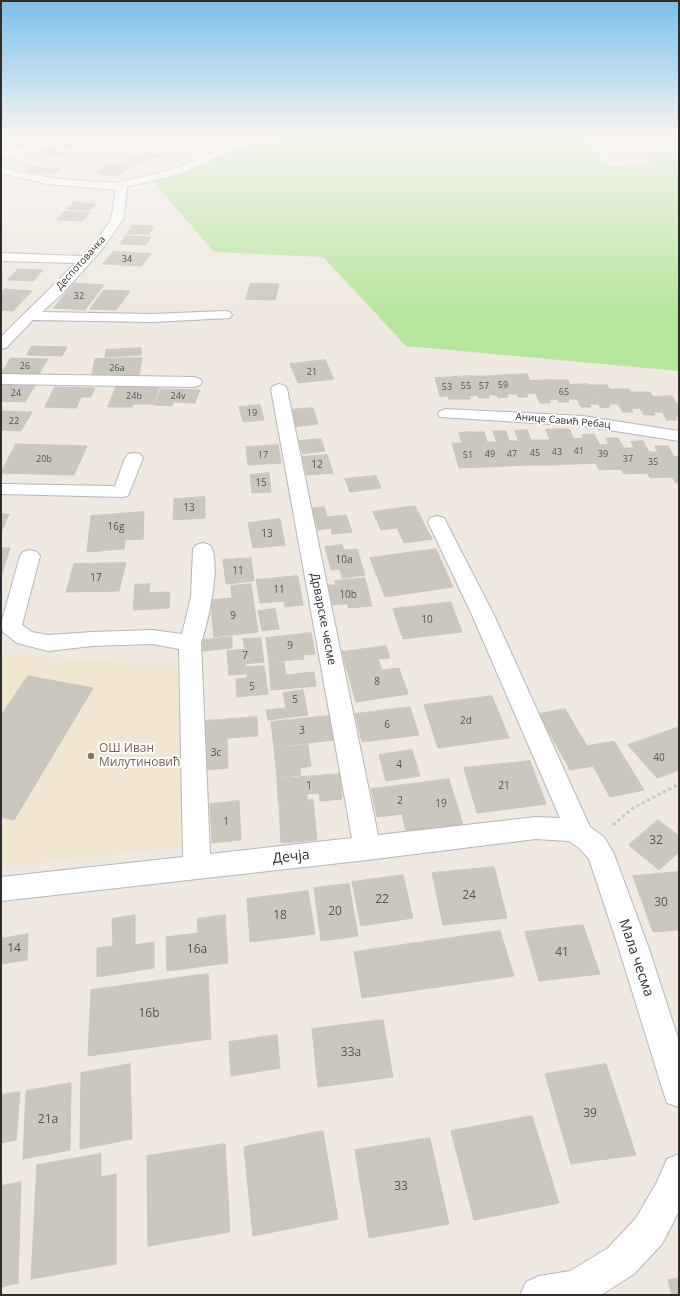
<!DOCTYPE html>
<meta charset="utf-8">
<style>
body{margin:0}
#map{position:relative;width:680px;height:1296px;overflow:hidden;background:#efe9e1;font-family:"Open Sans",sans-serif}
canvas{display:block}
.frame{position:absolute;inset:0;border:2px solid #2e2e2e;pointer-events:none}
</style>
<div id="map">
<canvas width="680" height="1296"></canvas>
<div class="frame"></div>
</div>
<script>
const ctx = document.querySelector('canvas').getContext('2d');
ctx.lineJoin = 'round';
function fillPath(path, color) { ctx.fillStyle = color; ctx.fill(path, 'evenodd'); }
function strokePath(path, color, width, dash) { ctx.strokeStyle = color; ctx.lineWidth = width; ctx.lineCap = dash ? 'butt' : 'round'; ctx.setLineDash(dash || []); ctx.stroke(path); }
function label(font, color, halo, rows, align = 'center') {
  ctx.font = font + ' "Open Sans",sans-serif'; ctx.lineWidth = 4; ctx.setLineDash([]); ctx.textBaseline = 'middle'; ctx.strokeStyle = halo; ctx.fillStyle = color; for (const [text, x, y, turn = 0] of rows) {
    ctx.save(); ctx.translate(x, y); ctx.rotate((+turn || 0) * Math.PI / 180); ctx.textAlign = isNaN(turn) ? turn : align; if (halo) ctx.strokeText(text, 0, 0); ctx.fillText(text, 0, 0); ctx.restore();
  }
}
const education = new Path2D(`
 M1 655 177 665 184 847 1 866Z`);
const green = new Path2D(`
 M272 135H584L609 166 651 164 642 149 679 154V371L406 346 323 257 214 252 150 178Z`);
const building = new Path2D(`
 M665 135H679V143L658 138Z
 M31 139 40 142 21 147 13 143Z
 M70 144 79 146 66 150 58 148Z
 M50 149 64 153 47 158 33 154Z
 M148 152 160 155 137 164 125 162Z
 M108 164 132 165 119 176 96 174Z
 M32 167 48 168 41 173 25 172Z
 M48 168H62L55 174 41 173Z
 M74 202 96 204 89 211 67 209Z
 M65 211 90 213 82 221 57 220Z
 M132 225 154 226 149 234H128Z
 M126 236 151 237 146 245 121 244Z
 M114 251 151 254 141 266 103 264Z
 M18 269 43 270 33 281 8 280Z
 M74 283 104 285 85 310 54 308Z
 M251 283 279 284 275 300 246 299Z
 M5 289 32 291 13 311 1 310V293Z
 M104 290 130 291 116 310 90 309Z
 M32 346 67 347 62 356 27 355Z
 M141 348V355L105 357 106 350Z
 M11 358 48 359 39 374H1Z
 M142 358 139 376 91 378 95 359Z
 M325 360 334 379 298 383 290 364Z
 M527 374 535 393 526 394 528 397H518L509 375Z
 M509 375 516 394H507L508 397 498 398 490 376Z
 M472 376 478 395 469 396 470 399H460L453 377Z
 M472 376H490L497 395H488L489 398H479Z
 M453 377 460 399H449L448 396 440 397 435 378Z
 M549 380 558 399 549 400 550 403H540L530 381Z
 M549 380H568L577 399H568L569 402H559Z
 M1 383 36 384 25 402 1 401Z
 M588 384 598 404H589L591 407H581L570 385Z
 M589 385H607L618 404H609L610 407 601 408Z
 M55 387 95 388 91 397H81L76 408 45 407Z
 M116 387 159 388 153 404H133L132 407H108Z
 M161 389 200 390 195 403 174 402 172 406 154 405Z
 M610 389H629L640 408 631 409 633 412H623Z
 M631 392H650L662 412H653L655 415H644Z
 M672 396 679 407V416H675L677 420H667L653 397Z
 M260 405 264 420 243 422 239 407Z
 M313 408 318 424 293 427 288 410Z
 M1 411 32 412 21 431 1 430Z
 M558 429 573 464 551 465 541 440H550L546 430Z
 M558 429H569L574 439 584 438 596 463 573 464Z
 M527 430 531 440H541L551 465H528L515 431Z
 M493 431H506L509 441H519L528 465 506 466Z
 M472 432 483 467 459 468 452 443H462L459 433Z
 M472 432H484L487 442H497L506 466 483 467Z
 M594 434 600 445 610 444 622 469 599 470 582 435Z
 M606 438H618L624 448H634L647 473 624 474Z
 M321 439 325 451 303 454 299 441Z
 M643 441 649 452H658L673 477 650 478 631 442Z
 M16 444 87 446 74 475 1 473Z
 M278 445 281 463 248 465 246 447Z
 M655 446H668L674 457 679 456V483H676Z
 M327 455 333 473 307 475 302 457Z
 M269 473 271 492 252 493 250 475Z
 M376 476 381 488 350 492 345 479Z
 M205 497V518L173 520 174 499Z
 M415 506 432 539 404 543 397 528 381 530 373 512Z
 M324 507 327 517 346 515 352 532 332 534 331 528 318 530 315 517 309 518 306 509Z
 M144 512 143 539 125 540 124 549 87 552 91 516Z
 M1 514H9L1 532Z
 M280 519 285 545 253 548 248 523Z
 M342 545 344 550 357 549 365 575 342 578 340 569 331 570 325 547Z
 M1 548H10L1 577Z
 M436 549 453 587 385 597 370 558Z
 M251 558 254 581 226 584 223 560Z
 M126 563 119 591 66 592 74 564Z
 M298 576 303 605 285 607 284 601 260 603 256 580Z
 M365 578 372 606 348 608V604L328 605 325 585H336L335 581Z
 M150 584 149 593 170 592 169 608 133 610 135 585Z
 M251 584 258 632 214 637 210 600 232 598 231 586Z
 M451 602 462 632 403 639 393 609Z
 M275 609 279 629 262 631 258 611Z
 M311 633 315 654 303 655 304 659 269 662 266 638Z
 M232 637V648L203 651V640Z
 M261 638 264 662 245 664V674L229 675 227 651 245 649 243 639Z
 M386 646 390 658 378 659 382 670 399 668 408 694 356 702 342 652Z
 M284 662 286 675 314 672 316 686 271 690 269 663Z
 M264 666 268 694 237 697 236 679 247 678 246 667Z
 M28 676 93 688 14 820 1 817V716Z
 M303 690 308 715 268 720 266 710 286 708 283 693Z
 M492 696 509 738 438 748 424 705Z
 M410 707 419 735 362 742 355 714Z
 M565 709 587 746 614 741 644 790 610 797 593 766 570 770 539 714Z
 M329 716 334 740 274 747 271 722Z
 M257 717 258 736 227 738 228 768 204 770V721Z
 M679 727V770L657 778 628 745Z
 M308 745 311 766 300 768 301 775 277 778 274 748Z
 M412 750 420 776 386 781 379 755Z
 M530 761 546 804 477 813 464 768Z
 M340 774 342 799 320 801 319 793 307 794V800L278 802 277 779Z
 M449 779 463 825 433 828 420 783Z
 M420 783 433 828 406 831 402 814 377 817 371 789Z
 M313 800 317 840 281 843 279 803Z
 M239 801 241 840 212 843 210 804Z
 M658 820 679 836V852L659 870 629 845Z
 M494 867 507 918 443 925 432 873Z
 M679 872V930L653 932 633 876Z
 M403 875 413 918 361 926 352 882Z
 M349 884 358 936 321 941 314 888Z
 M308 891 315 934 250 942 247 899Z
 M135 915V945L154 942V968L97 977V948L113 946 112 919Z
 M225 915 228 963 167 971 166 937 198 933 197 919Z
 M583 925 600 974 539 981 525 932Z
 M500 931 514 976 362 998 354 952Z
 M28 934 27 960 1 964V939Z
 M208 974 211 1039 88 1056 91 990Z
 M383 1020 393 1077 318 1087 312 1029Z
 M277 1035 280 1068 231 1076 229 1042Z
 M130 1064 132 1139 80 1149 81 1073Z
 M606 1064 636 1155 571 1164 545 1074Z
 M71 1083 70 1150 23 1159 26 1091Z
 M20 1092 16 1140 1 1143V1095Z
 M532 1116 559 1203 474 1220 451 1131Z
 M323 1131 338 1219 253 1236 244 1147Z
 M430 1138 449 1224 369 1238 355 1150Z
 M225 1144 230 1232 148 1246 147 1156Z
 M101 1154V1177L116 1174V1264L31 1279 37 1165Z
 M21 1182 18 1283 1 1287V1186Z
 M679 1278V1295H672L668 1280Z`);
const path = new Path2D(`
 M613 825 633 808 679 784`);
const minor = new Path2D(`
 M60 135H75L73 137 1 159V153Z
 M263 135H277L275 137 233 151 179 174 126 187 127 189 123 220 121 222 104 247 90 263 62 294 42 312 152 314 225 311 230 312 232 315 230 318 152 322 33 320 6 348 1 349V337C25 312 51 289 75 263L1 261V253L82 256 96 241 111 220 116 190 47 184 1 173V167L24 173 59 179 116 183 171 170 225 147Z
 M1 374 194 377 200 379 202 382 200 385 194 387 1 384Z
 M279 384 285 386 287 389 378 835 536 817 560 818 472 615 428 522 430 518 437 516 444 518 446 522 494 615 590 827 604 837 614 854 649 949 679 1041V1107L667 1103 663 1091 619 949 589 859 578 847 569 841 536 839 367 860 1 901V877L183 857 179 649 152 644 92 646 48 651 17 643 3 632 1 624 20 556 23 552 30 550 37 552 40 556 22 625 32 632 48 635 92 632 152 630 182 634 191 597 193 549 196 545 203 543 210 545C222 562 208 623 201 643L210 854 352 838 271 389 273 386Z
 M446 409 583 416 679 431V441L583 426 440 417 438 414 440 411Z
 M134 453 140 454 143 458 128 496 122 497 1 494V484L115 486 125 458 128 454Z
 M679 1154V1211L662 1244 634 1274 601 1295H520L526 1282 539 1276 570 1271 608 1248 636 1218 657 1182 667 1159Z`);
const markers = [
 [91,756,4,"#8d6e63"]
];
const farNumbernames = [
 ["34",127,259],
 ["32",79,296],
 ["26",25,366],
 ["26a",117,368],
 ["21",312,372],
 ["59",503,385],
 ["55",466,386],
 ["57",484,386],
 ["53",447,387],
 ["65",564,392],
 ["24",16,393],
 ["24b",134,396],
 ["24v",178,396],
 ["19",252,413],
 ["22",14,421],
 ["41",579,451],
 ["43",557,452],
 ["45",535,453],
 ["49",490,454],
 ["47",512,454],
 ["39",603,454],
 ["17",263,455],
 ["51",468,455],
 ["20b",44,459],
 ["37",628,459],
 ["35",653,462]
];
const farStreetnames = [
 ["Деспотовачка",81,263,-48],
 ["Анице Савић Ребац",563,421,5]
];
const numberNames = [
 ["12",317,465],
 ["15",261,483],
 ["13",189,508],
 ["16g",116,527],
 ["13",267,534],
 ["10a",344,560],
 ["11",238,571],
 ["17",96,578],
 ["11",279,590],
 ["10b",348,595],
 ["9",233,616],
 ["10",427,620],
 ["9",290,646],
 ["7",245,656],
 ["8",377,682],
 ["5",252,687],
 ["5",295,700],
 ["2d",466,721],
 ["6",387,725],
 ["3",302,731],
 ["3c",216,753],
 ["40",659,758],
 ["4",399,765],
 ["1",309,786],
 ["21",504,786],
 ["2",400,801],
 ["19",441,804],
 ["1",226,822]
];
const streetNames = [
 ["Дрварске чесме",323,619,79]
];
const educationNames = [
 ["ОШ Иван",99,749],
 ["Милутиновић",99,763]
];
const nearNumbernames = [
 ["32",656,841],
 ["24",469,896],
 ["22",382,900],
 ["30",661,903],
 ["20",335,912],
 ["18",280,916],
 ["14",14,949],
 ["16a",197,950],
 ["41",562,953],
 ["16b",149,1014],
 ["33a",351,1053],
 ["39",590,1114],
 ["21a",48,1120],
 ["33",401,1187]
];
const nearStreetnames = [
 ["Дечја",291,857,-6],
 ["Мала чесма",636,958,71]
];
fillPath(education, '#f0e6d1');
fillPath(green, '#b6e59e');
fillPath(building, '#cbc7bf');
strokePath(building, '#cbc5ba', 1);
strokePath(minor, '#b4b7c1', 2);
strokePath(path, '#c9c9c9', 3, [3.5, 2.5]);
fillPath(minor, '#fff');
const sky = ctx.createLinearGradient(0, 0, 0, 316);
sky.addColorStop(0, '#7abfeb');
sky.addColorStop(0.43, '#f8f5f2');
sky.addColorStop(1, '#f8f5f200');
ctx.fillStyle = sky;
ctx.fillRect(0, 0, 680, 316);
for (const [x, y, r, color] of markers) { const dot = new Path2D(); dot.arc(x, y, r, 0, 2 * Math.PI); ctx.fillStyle = color; ctx.fill(dot); strokePath(dot, '#fff', 1.5); }
label('9px', '#555452', null, farNumbernames);
label('10px', '#2e2e2e', '#fff', farStreetnames);
label('10px', '#555452', null, numberNames);
label('12px', '#2e2e2e', '#fff', streetNames);
label('12px', '#785e54', '#fff', educationNames, 'left');
label('12px', '#555452', null, nearNumbernames);
label('14px', '#2e2e2e', '#fff', nearStreetnames);
</script>
